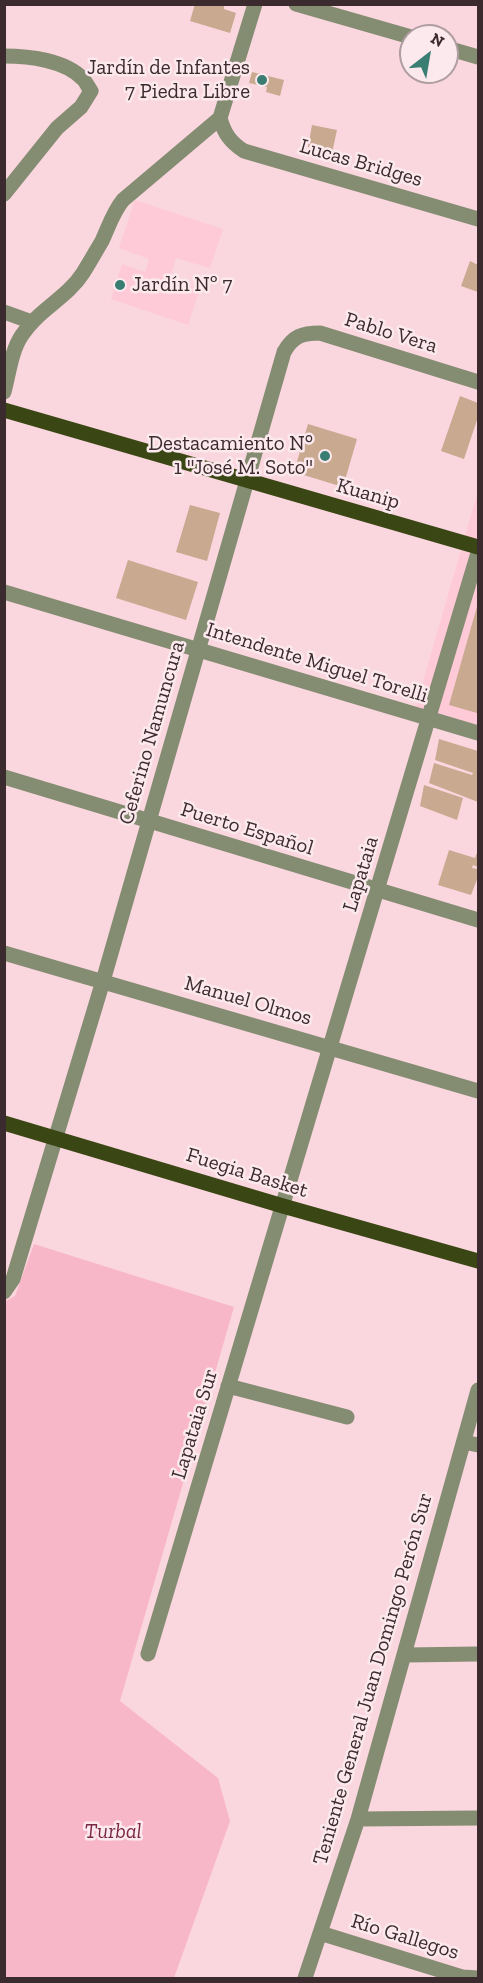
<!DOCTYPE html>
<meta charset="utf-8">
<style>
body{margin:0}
#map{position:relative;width:483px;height:1983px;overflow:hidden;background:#fad6df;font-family:"Zilla Slab",serif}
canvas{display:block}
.frame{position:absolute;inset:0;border:6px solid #3b2a2e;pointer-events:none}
.north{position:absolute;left:399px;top:24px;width:60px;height:60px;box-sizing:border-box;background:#fbe9ed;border:2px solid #ae9da1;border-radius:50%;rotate:31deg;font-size:16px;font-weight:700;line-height:24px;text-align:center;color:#3b2a2e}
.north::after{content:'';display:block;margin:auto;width:21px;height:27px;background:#3a7e73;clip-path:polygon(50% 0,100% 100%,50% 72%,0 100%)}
</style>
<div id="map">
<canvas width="483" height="1983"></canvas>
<div class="frame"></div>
<div class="north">N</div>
</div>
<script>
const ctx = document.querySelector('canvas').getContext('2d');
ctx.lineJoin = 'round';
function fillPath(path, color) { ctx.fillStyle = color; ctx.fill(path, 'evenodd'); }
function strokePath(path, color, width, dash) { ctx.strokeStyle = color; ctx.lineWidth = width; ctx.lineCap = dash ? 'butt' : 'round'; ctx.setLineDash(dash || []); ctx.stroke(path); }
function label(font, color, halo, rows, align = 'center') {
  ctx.font = font + ' "Zilla Slab",serif'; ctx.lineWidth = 5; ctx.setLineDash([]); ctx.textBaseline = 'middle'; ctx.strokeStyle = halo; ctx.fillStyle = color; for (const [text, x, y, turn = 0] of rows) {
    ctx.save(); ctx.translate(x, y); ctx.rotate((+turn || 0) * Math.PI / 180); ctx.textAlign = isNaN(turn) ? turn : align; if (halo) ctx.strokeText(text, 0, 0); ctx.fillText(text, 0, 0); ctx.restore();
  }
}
const built = new Path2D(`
 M135 200 223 229 210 268 176 258 170 279 200 289 188 325 111 299 122 264 145 272 149 259 119 248Z
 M478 491V740L412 720Z`);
const green = new Path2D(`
 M34 1244 234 1307 120 1701 218 1778 230 1821 174 1978H5L4 1302 15 1296Z`);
const building = new Path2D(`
 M195 4H224V9L236 13 230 33 190 21Z
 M252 72 284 80 280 96 266 92 267 87 249 83Z
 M312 125 337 130 332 153 308 147Z
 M470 261 478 265V292L461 286Z
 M460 396 478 403V417L464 459 441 451Z
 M308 424 357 439 343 487 294 472Z
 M190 505 220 513 207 561 176 552Z
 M128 560 198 582 186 620 116 598Z
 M478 603V707L477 713 449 705Z
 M439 739 478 751V802L429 783 434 763 472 775 473 773 435 760Z
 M424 785 463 798 457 820 420 806Z
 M449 850 475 858 478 850V867L473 865 472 868 478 869V877L471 895 438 885Z`);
const minor = new Path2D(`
 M296 4 411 37
 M447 48 478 57
 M4 56C29 56 65 60 83 79 86 82 88 87 91 91L81 107 57 128 4 194
 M220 118C224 133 230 142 244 151L478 219
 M4 312 32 322
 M4 392C9 374 11 351 22 335 38 310 67 298 83 273 90 262 96 251 102 241 109 226 113 212 123 200L220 118 255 4
 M4 592 478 733
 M4 777 478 920
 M4 953 478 1091
 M4 1292 13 1279 103 981 284 352C293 336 302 333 320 333L478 382
 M228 1386 347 1417
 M464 1442 478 1445
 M148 1654 478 553
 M405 1655 478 1654
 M358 1819 478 1818
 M320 1933 462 1977 478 1978
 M305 1978 358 1819 478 1390`);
const major = new Path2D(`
 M4 410 478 547
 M4 1123 283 1206 478 1261`);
const markers = [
 [262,80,6,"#3a7e73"],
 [120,285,6,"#3a7e73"],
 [325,456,6,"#3a7e73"]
];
const poiNames = [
 ["Jardín de Infantes",250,68],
 ["7 Piedra Libre",250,92],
 ["Jardín Nº 7",132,285,"left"],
 ["Destacamiento N°",313,444],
 ["1 \"José M. Soto\"",313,468]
];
const streetNames = [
 ["Lucas Bridges",361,163,16],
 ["Pablo Vera",391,333,17],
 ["Kuanip",368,494,16],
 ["Intendente Miguel Torelli",317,663,17],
 ["Ceferino Namuncura",152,733,-74],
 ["Puerto Español",247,829,17],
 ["Lapataia",361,874,-73],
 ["Manuel Olmos",248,1001,16],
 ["Fuegia Basket",247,1173,17],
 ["Lapataia Sur",195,1424,-73],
 ["Teniente General Juan Domingo Perón Sur",373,1679,-74],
 ["Río Gallegos",405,1937,17]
];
const parkNames = [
 ["Turbal",113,1832]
];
fillPath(built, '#fecad7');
fillPath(green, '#f8b7c9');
fillPath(building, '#c9a98f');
strokePath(minor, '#848c71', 15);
strokePath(major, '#3a4613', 15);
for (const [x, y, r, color] of markers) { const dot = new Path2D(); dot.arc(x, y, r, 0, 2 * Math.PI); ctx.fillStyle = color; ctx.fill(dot); strokePath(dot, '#fbe9ed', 2); }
label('21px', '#3b2a2e', '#fbe9ed', poiNames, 'right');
label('21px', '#3b2a2e', '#fbe9ed', streetNames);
label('italic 21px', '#7b2846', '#fbe9ed', parkNames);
</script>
